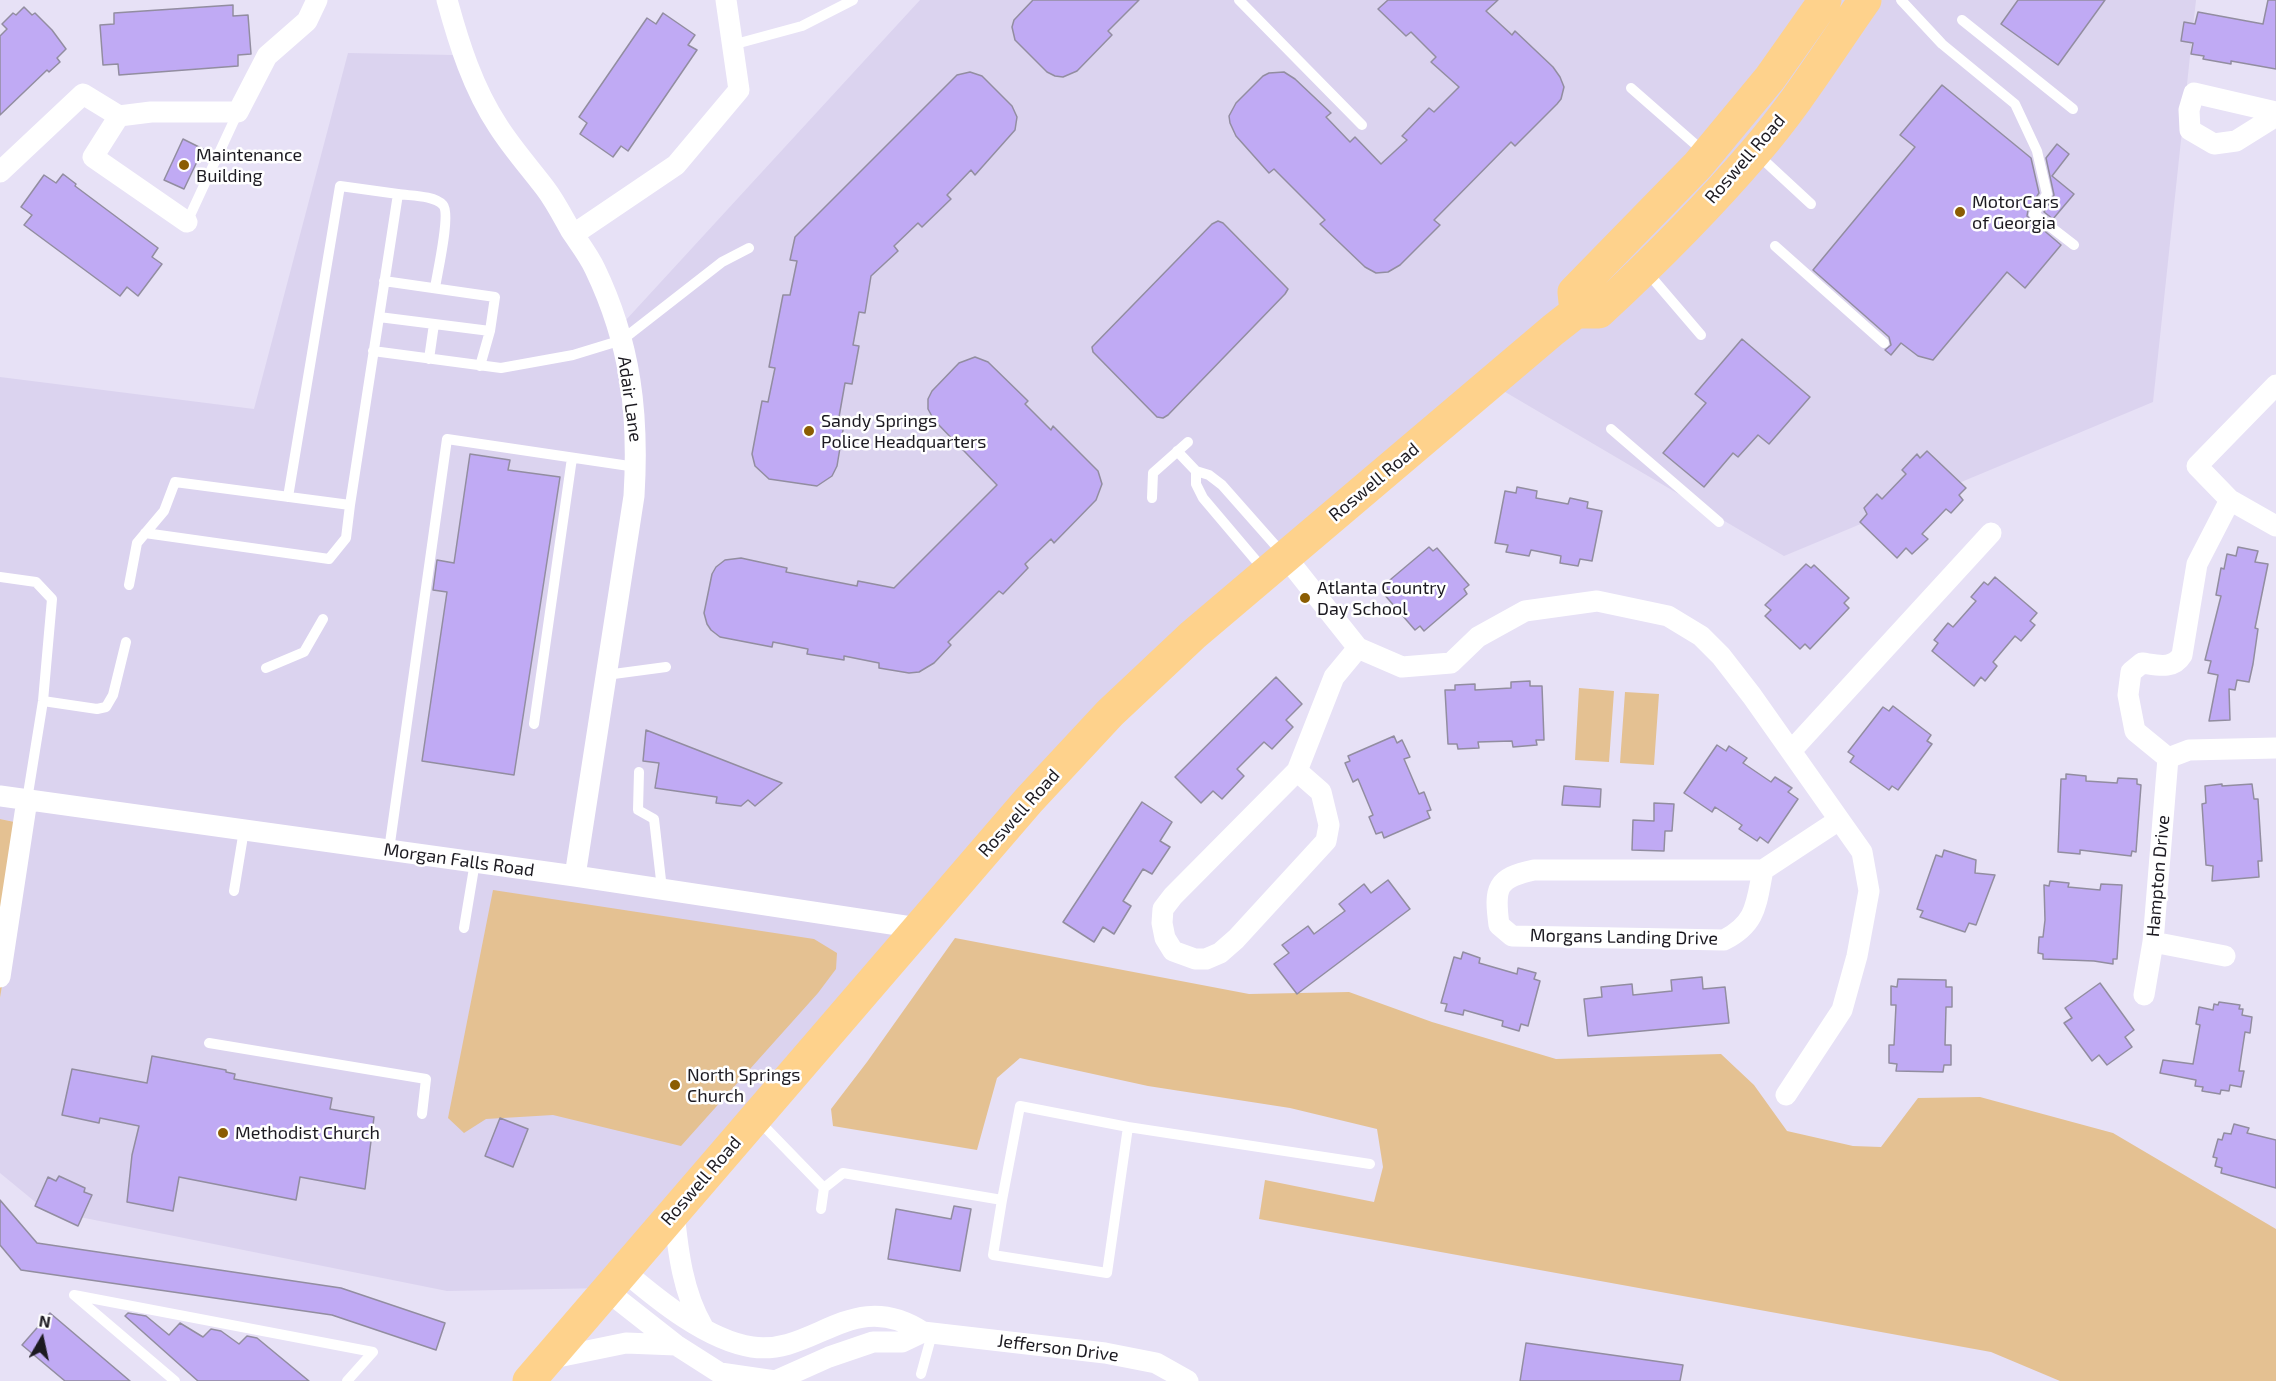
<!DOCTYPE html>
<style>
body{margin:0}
#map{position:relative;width:2276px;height:1381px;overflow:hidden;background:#e7e1f6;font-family:"Exo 2",sans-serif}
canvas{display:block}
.north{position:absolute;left:12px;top:1309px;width:60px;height:60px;-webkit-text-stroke:4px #fff;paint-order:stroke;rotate:9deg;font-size:16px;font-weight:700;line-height:24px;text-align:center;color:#1c1a21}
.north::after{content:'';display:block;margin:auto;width:21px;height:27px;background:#1c1a21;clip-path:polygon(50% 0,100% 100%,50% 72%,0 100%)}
</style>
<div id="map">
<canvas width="2276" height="1381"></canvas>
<div class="north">N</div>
</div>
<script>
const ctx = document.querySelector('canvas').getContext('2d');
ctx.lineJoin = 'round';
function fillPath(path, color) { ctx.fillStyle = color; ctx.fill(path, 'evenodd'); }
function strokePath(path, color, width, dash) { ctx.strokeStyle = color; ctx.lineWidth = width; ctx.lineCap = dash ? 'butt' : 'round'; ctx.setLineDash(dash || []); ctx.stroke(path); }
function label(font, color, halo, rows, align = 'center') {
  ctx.font = font + ' "Exo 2",sans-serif'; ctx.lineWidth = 5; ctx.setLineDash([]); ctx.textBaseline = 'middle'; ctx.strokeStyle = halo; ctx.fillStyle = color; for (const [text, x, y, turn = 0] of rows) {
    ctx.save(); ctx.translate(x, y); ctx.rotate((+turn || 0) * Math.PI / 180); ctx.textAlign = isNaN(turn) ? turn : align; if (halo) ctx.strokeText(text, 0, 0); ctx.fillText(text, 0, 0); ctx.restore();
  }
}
const built = new Path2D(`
 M920 0H2196L2153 402 1784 556 1478 376 950 876 606 1288 447 1291 45 1210 0 1173V998L29 825 0 819V377L254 409 348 53 453 55 625 321Z`);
const green = new Path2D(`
 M1579 688 1614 691 1609 762 1575 760Z
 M1625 692 1659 694 1654 765 1620 763Z
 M0 819 29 825 0 998Z
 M493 890 814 939 837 953 836 969 818 993 681 1146 553 1115 486 1119 464 1133 448 1118Z
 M955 938 1249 994 1349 992 1432 1022 1556 1059 1721 1054 1754 1085 1787 1131 1853 1146 1881 1147 1918 1098 1980 1097 2113 1133 2276 1229V1381H2060L1991 1352 1259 1219 1265 1180 1374 1202 1383 1167 1377 1129 1290 1108 1148 1086 1020 1058 997 1078 977 1150 833 1126 831 1109 867 1062Z`);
const building = new Path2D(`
 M1033 0H1139L1108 31 1112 35 1077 71 1063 77 1055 76 1047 72 1015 40 1012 27 1014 20Z
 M1388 0H1498L1486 11 1512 35 1515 31 1553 67 1560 77 1564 87 1561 99 1557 104 1515 146 1511 142 1434 220 1440 225 1400 265 1388 272 1376 273 1365 267 1320 224 1325 220 1274 169 1269 173 1236 136 1230 123 1229 116 1236 103 1263 76 1269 73 1284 72 1295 79 1331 113 1326 117 1350 142 1355 137 1381 164 1407 140 1402 136 1429 108 1434 112 1459 87 1431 62 1436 57 1411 32 1406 36 1378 9Z
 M2018 0H2105L2058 65 2001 24Z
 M2268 0H2276V69L2231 61V64L2203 59 2204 56 2191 54 2193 43 2181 41 2184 22 2195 24 2198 12 2263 24Z
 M233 5V16L248 15 251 54 238 55V66L119 75 118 64 103 65 100 25 114 24V13Z
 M24 7 32 15 35 13 52 30 66 49 57 58 60 62 49 72 47 70 0 115V36L7 29 2 24 13 13 16 15Z
 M663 13 695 35 688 45 697 50 628 151 621 146 613 157 580 134 587 123 579 117 647 18 656 24Z
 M970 72 982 76 1012 106 1017 117 1015 130 975 175 971 170 947 195 951 199 922 227 918 223 894 246 898 251 871 276 865 313 859 312 853 345 859 346 852 384 845 383 839 417 845 418 837 466 832 476 817 486 769 479 755 466 752 454 762 401 768 402 775 368 769 367 783 295H790L797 261 790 260 795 237 957 75Z
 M1942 85 2031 158 2039 193 2028 210 2027 216 2061 245 2025 288 2007 272 1933 360 1918 356 1901 343 1891 355 1885 350 1891 345 1889 337 1813 270 1915 147 1900 135Z
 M183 139 203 149 184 189 164 180Z
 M2057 144 2069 154 2052 176 2074 194 2053 219 2044 212 2054 195 2046 158Z
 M63 174 76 184 75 186 158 248 152 257 162 264 138 296 127 287 120 296 24 225 32 215 21 207 44 175 56 183Z
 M1218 221 1223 223 1288 289 1285 294 1168 415 1163 418 1157 417 1093 352 1092 347 1212 224Z
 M1742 339 1810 397 1769 444 1758 435 1738 457 1733 453 1704 487 1663 453 1706 403 1695 394Z
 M975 357 988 362 1028 401 1025 404 1051 430 1053 426 1098 471 1102 484 1096 500 1054 543 1051 539 1025 564 1028 568 1003 594 999 591 948 642 951 645 934 663 919 672 909 673 879 668V663L844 656V660L807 654 808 649 773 642 772 647 720 637 711 630 707 624 704 613 712 574 716 567 725 560 741 558 787 568 786 572 857 586 858 581 894 588 997 485 934 420 928 409V399L932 391 959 363Z
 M1927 451 1966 488 1959 495 1963 500 1951 513 1946 509 1922 534 1928 539 1912 554 1906 548 1897 558 1860 522 1867 514 1864 508 1877 494 1882 499 1906 474 1902 470 1917 454 1920 458Z
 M470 454 510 460 508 470 560 477 514 775 422 761 447 592 433 590 437 560 454 563Z
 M1517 487 1537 491 1536 498 1568 504 1570 498 1588 502 1587 508 1602 511 1592 561 1580 559 1578 566 1560 563 1561 556 1531 550 1529 556 1506 552 1508 545 1495 543 1505 491 1516 493Z
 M1429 547 1433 551 1437 548 1469 585 1464 589 1467 594 1424 631 1420 626 1415 630 1383 593 1388 589 1384 585Z
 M2238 547 2258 551 2255 562 2268 564 2255 628 2258 629 2253 664 2249 682 2237 680 2235 690 2229 689 2230 720 2209 721 2218 675 2208 673 2211 661 2205 660 2221 596 2216 595 2221 568 2224 569 2227 554 2236 556Z
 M1806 564 1811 568 1814 565 1849 598 1844 603 1849 608 1810 649 1805 644 1800 649 1765 616 1771 610 1765 605Z
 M1995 577 2037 613 2030 621 2035 625 2021 641 2015 636 1993 662 1997 666 1985 681 1981 677 1974 686 1932 651 1938 643 1934 640 1948 623 1953 627 1976 601 1971 597 1984 582 1988 585Z
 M1276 677 1302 704 1286 720 1293 727 1272 749 1264 742 1237 769 1244 776 1222 799 1213 791 1201 803 1175 777Z
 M1530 681V686H1542L1544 740H1536L1537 745 1513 747 1512 741 1478 742 1479 748 1458 749 1457 744H1448L1445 690H1455V685L1475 684V690L1511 688V682Z
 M1893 706 1931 735 1927 741 1932 744 1898 790 1892 786 1889 790 1850 762 1854 756 1848 752 1883 707 1889 711Z
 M646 730 782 783 755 806 748 800 741 806 716 803 717 797 655 788 659 763 643 761Z
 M1394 736 1397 743 1402 740 1410 757 1404 759 1419 794 1424 792 1431 810 1427 811 1430 818 1384 838 1382 832 1376 834 1369 817 1373 815 1358 779 1353 782 1345 763 1350 761 1348 756Z
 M1717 745 1726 751 1729 746 1747 758 1743 763 1771 782 1775 777 1792 788 1788 792 1798 799 1768 843 1760 837 1757 841 1739 829 1742 825 1715 807 1712 812 1684 793Z
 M2066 774 2086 776V781L2117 783 2118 778 2137 779V784L2141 785 2136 852 2132 851 2131 856 2080 850V854L2058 852 2061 779H2066Z
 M2222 784V786L2252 784 2254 799H2258L2262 861H2258L2259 877 2212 881 2213 866 2206 865 2202 804 2206 803 2205 786Z
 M1564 786 1601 789 1600 807 1562 805Z
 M1142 802 1172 822 1160 841 1170 847 1152 874 1143 869 1123 901 1131 906 1114 934 1103 927 1094 942 1063 922Z
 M1654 803 1674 804 1672 831H1665L1664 851 1632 850 1633 820 1654 821Z
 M1944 850 1976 860 1975 873 1995 875 1976 925 1969 923 1965 932 1920 917 1923 911 1917 909 1936 855 1942 857Z
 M1388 880 1410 909 1297 994 1274 964 1289 953 1282 945 1308 926 1314 934 1345 911 1339 904 1364 884 1371 893Z
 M2050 881 2069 883 2068 887 2100 890 2101 884 2122 885 2117 959H2113V964L2094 961 2043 959V954L2038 953 2039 937H2043L2045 920 2044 885 2049 886Z
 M1463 952 1480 958 1479 963 1517 974 1518 968 1536 973 1534 979 1540 981 1528 1026 1521 1024 1519 1031 1502 1026 1503 1021 1464 1010 1463 1015 1445 1011 1447 1004 1441 1003 1454 957 1461 959Z
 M1702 977 1703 989 1725 987 1729 1023 1588 1036 1584 999 1602 997 1601 987 1632 984 1633 995 1672 991 1671 980Z
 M1898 979 1946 980V987H1952V1007H1946L1945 1045H1951V1065H1944L1943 1072 1896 1071 1897 1064 1889 1063V1045H1894L1896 1005H1891V986L1897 987Z
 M2100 983 2134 1030 2125 1037 2132 1047 2107 1065 2099 1055 2092 1061 2064 1023 2072 1018 2065 1008Z
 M2219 1002 2240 1005 2239 1009H2243L2242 1015 2252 1017 2250 1033 2245 1032 2239 1071H2244L2241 1087 2230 1085 2229 1091 2221 1090 2220 1094 2202 1091 2203 1087 2195 1086 2196 1080 2160 1073 2163 1060 2193 1064 2200 1025 2196 1024 2199 1007 2213 1010 2214 1004 2218 1005Z
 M152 1056 226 1070V1072L235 1074 234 1079 332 1098 330 1109 374 1117 365 1189 300 1177 296 1200 179 1177 173 1211 127 1202 132 1155 139 1126 100 1118 99 1123 62 1115 72 1069 147 1083Z
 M500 1118 528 1129 513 1167 485 1156Z
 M2234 1124 2249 1128 2247 1133 2276 1140V1188L2221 1173 2222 1168 2215 1166 2217 1158 2213 1157 2218 1139 2222 1140 2224 1133 2231 1134Z
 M59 1176 85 1188 84 1192 92 1195 78 1226 35 1206 48 1177 56 1181Z
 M0 1200 37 1243 341 1288 445 1323 436 1350 332 1315 21 1270 0 1245Z
 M954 1206 971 1209 960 1271 888 1259 896 1209 951 1219Z
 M50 1313 130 1381H65L22 1345Z
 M128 1313 146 1316 169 1335 180 1323 203 1337 211 1329 221 1331 239 1344 247 1336 257 1338 309 1381H198L125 1316Z
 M1526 1343 1683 1365 1680 1381H1520Z`);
const lane = new Path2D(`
 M1239 0 1362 125
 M1901 0 1942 44 2015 104 2037 151 2047 194 2034 214 2074 245
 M1962 20 2073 109
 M732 45 802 26 853 0
 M1631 88 1704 152
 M1757 154 1811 204
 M398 194C410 196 434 195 443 205 451 214 437 274 435 288
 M187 222 238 112
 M1775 246 1884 343
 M1647 272 1701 335
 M384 281 495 297 490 331
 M379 317 490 331 480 366
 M373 351 501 368 573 355 622 340 722 262 749 248
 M429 359 434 324
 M1611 429 1719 522
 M1177 451 1196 471 1209 475 1222 485 1283 554
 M1196 471V484L1203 498 1264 570
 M288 497 340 186 398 194 350 505
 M1152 498 1153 473 1188 442
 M0 577 36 582 52 599 43 701 27 800
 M129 585 137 543 164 511 175 482 350 505 346 538 329 559 145 533
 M266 668 304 652 323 619
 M606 675 666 667
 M43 701 97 709 106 707 113 695 126 642
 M534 724 572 458
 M639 772 638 810 654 819 662 889
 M389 850 447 439 636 467
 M234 891 244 830
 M464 928 475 862
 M209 1043 426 1079 422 1114
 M758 1120 824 1188 821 1209
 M824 1188 843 1173 1002 1200 993 1255 1107 1273 1128 1127 1370 1164
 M1002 1200 1020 1106 1128 1127
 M74 1295 373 1352 347 1381
 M74 1295 175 1381
 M921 1374 932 1334`);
const street = new Path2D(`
 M447 0C459 44 473 88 498 126 512 148 529 167 545 188 555 201 563 217 571 231 579 243 589 256 595 269 631 344 639 414 634 496L575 876
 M2276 112 2194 93 2189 110 2190 130 2214 144 2236 141 2276 116
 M119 116 93 157 187 222
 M0 172 83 94 119 116 151 112H238L267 56 307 21 317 0
 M574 234 676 165 739 90 726 0
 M2230 500 2276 526
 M1285 556 1358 648 1402 667 1451 663 1478 637 1525 611 1597 601 1668 616 1701 636 1721 656 1752 696 1862 852 1869 891 1857 956 1842 1010 1786 1095
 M1791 751 1991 533
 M2168 758 2189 750 2276 748
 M1297 771 1321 792 1329 825 1326 841 1236 939 1220 953 1206 959H1195L1173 951 1165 938 1162 923 1163 909 1173 896 1297 771 1334 677 1358 648
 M0 796 575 876 918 928
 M1763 870C1756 904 1757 923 1724 940L1512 936 1499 925C1494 888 1496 878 1534 870H1763L1839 820
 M2153 942 2225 956
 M0 977 27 800
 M2144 995 2153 942 2168 758 2135 731 2128 695 2131 672 2142 663C2157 665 2173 670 2182 655L2197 564 2230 500 2197 466 2276 385
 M674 1212C678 1252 683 1293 703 1327
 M624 1271C658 1300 707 1340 752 1347 815 1356 852 1286 923 1332L1105 1353 1156 1363 1188 1381
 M606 1290 676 1345 720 1373 775 1381 829 1357 873 1342H902L923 1332
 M548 1359 626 1343 676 1345`);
const primary = new Path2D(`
 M1576 312 1574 292 1698 165 1770 78 1825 0
 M529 1381 1029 800 1110 713 1193 635 1553 330 1576 312H1599C1653 262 1707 208 1755 152 1796 105 1829 51 1865 0`);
const markers = [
 [184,165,6,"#8b5d02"],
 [1960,212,6,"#8b5d02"],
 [809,431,6,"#8b5d02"],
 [1305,598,6,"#8b5d02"],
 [675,1085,6,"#8b5d02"],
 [223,1133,6,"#8b5d02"]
];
const poiNames = [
 ["Maintenance",196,155],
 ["Building",196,176],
 ["MotorCars",1972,202],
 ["of Georgia",1972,223],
 ["Sandy Springs",821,421],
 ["Police Headquarters",821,442],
 ["Atlanta Country",1317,588],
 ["Day School",1317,609],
 ["North Springs",687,1075],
 ["Church",687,1096],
 ["Methodist Church",235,1133]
];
const streetNames = [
 ["Roswell Road",1745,159,-49],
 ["Adair Lane",630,399,82],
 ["Roswell Road",1374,482,-40],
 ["Roswell Road",1019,813,-48],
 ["Morgan Falls Road",459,860,8],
 ["Hampton Drive",2158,876,-85],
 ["Morgans Landing Drive",1624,937,1],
 ["Roswell Road",701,1181,-49],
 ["Jefferson Drive",1058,1348,7]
];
fillPath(built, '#dbd3ef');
fillPath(green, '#e4c192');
fillPath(building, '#c0aaf4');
strokePath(building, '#928da0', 1.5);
strokePath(lane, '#fff', 10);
strokePath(street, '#fff', 21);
strokePath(primary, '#fed28c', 33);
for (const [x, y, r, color] of markers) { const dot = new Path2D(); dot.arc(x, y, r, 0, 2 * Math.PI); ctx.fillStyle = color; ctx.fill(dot); strokePath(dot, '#fff', 2); }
label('18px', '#1c1a21', '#fff', poiNames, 'left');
label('18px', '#1c1a21', '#fff', streetNames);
</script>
